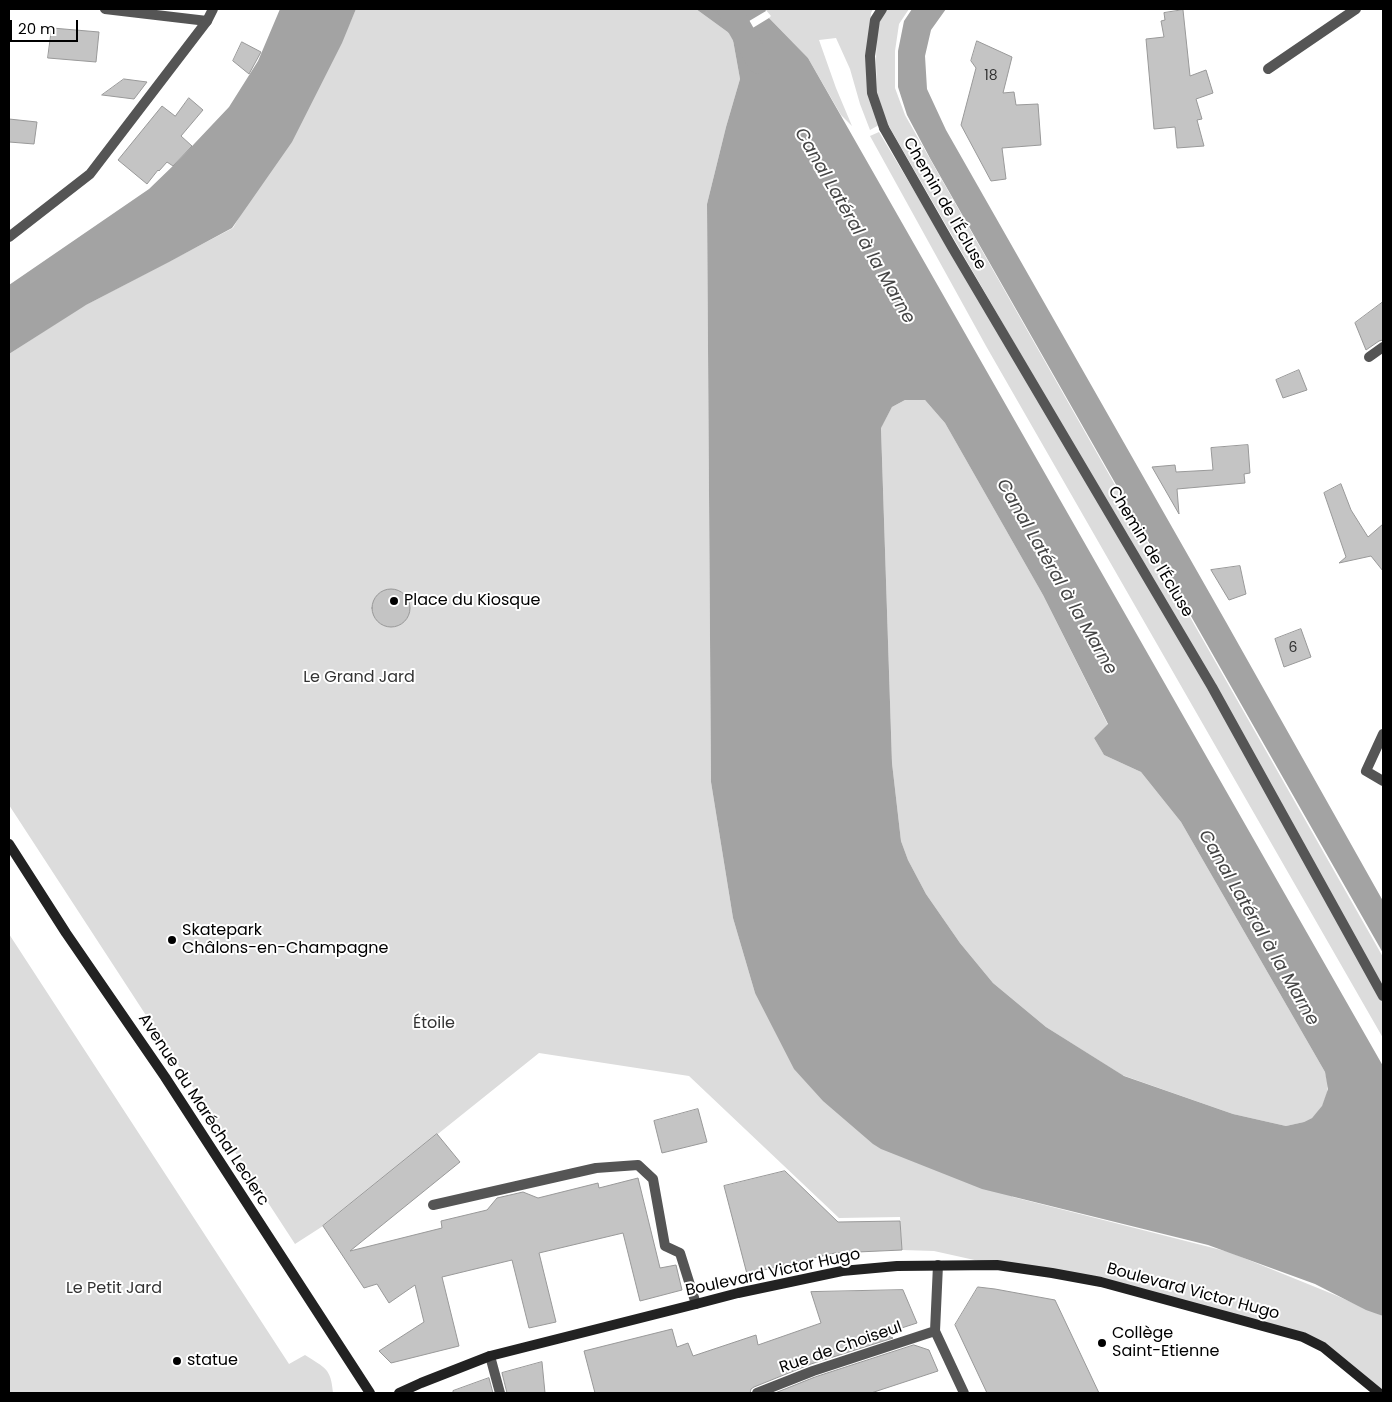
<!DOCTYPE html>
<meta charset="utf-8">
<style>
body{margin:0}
#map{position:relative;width:1392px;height:1402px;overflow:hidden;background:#fff;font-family:Poppins,sans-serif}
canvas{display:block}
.frame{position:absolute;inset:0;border:10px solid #000;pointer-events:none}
.scale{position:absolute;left:10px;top:20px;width:68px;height:22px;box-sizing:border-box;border:2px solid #000;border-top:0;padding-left:6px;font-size:15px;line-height:18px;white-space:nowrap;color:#000;-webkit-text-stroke:4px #fff;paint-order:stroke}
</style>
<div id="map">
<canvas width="1392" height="1402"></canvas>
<div class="frame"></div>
<div class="scale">20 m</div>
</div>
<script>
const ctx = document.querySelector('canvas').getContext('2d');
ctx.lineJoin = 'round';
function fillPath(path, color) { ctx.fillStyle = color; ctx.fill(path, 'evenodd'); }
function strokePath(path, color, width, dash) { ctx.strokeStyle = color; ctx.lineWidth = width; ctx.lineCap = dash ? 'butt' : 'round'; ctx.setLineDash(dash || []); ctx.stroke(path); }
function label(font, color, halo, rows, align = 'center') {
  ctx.font = font + ' Poppins,sans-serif'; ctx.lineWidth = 4; ctx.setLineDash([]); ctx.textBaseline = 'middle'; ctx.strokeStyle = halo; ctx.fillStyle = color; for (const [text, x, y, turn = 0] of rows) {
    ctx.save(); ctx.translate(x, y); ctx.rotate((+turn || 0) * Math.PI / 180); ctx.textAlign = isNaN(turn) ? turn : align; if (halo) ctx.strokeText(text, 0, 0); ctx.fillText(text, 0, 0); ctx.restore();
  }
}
const green = new Path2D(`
 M356 9H696L729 33 733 40 740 79 726 127 707 204 711 782 733 918 755 993 1013 1197 1229 1252 1335 1295 1383 1316V1393L1304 1338 1104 1283 997 1265 934 1251 902 1250 900 1217 839 1218 689 1076 539 1053 323 1226 295 1244 9 805V354L80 308 233 228 350 23Z
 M765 9H873L871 13 868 45 879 125 870 130 860 104 850 69 836 38 819 40 836 88 852 126 841 115 808 58 769 18 771 16Z
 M886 9H909L899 24 895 51V88L905 115 1383 957V990L1148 575 886 121 877 92 876 60 877 27Z
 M879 132 1151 588 1291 834 1383 1003V1038L986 346 870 136Z
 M905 400H925L945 423 1043 595 1108 725 1094 738 1104 755 1141 772 1181 822 1325 1072 1328 1085 1327 1093 1322 1107 1312 1118 1304 1122 1286 1126 1233 1114 1122 1075 1046 1027 993 983 960 943 926 894 908 860 901 841 892 763 881 427 892 407Z
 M9 934 289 1364 305 1355C325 1368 331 1368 333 1393H9Z`);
const water = new Path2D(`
 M280 9H356L342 43 292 142 232 228 169 262 86 305 9 354V285L149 189 177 162 229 107 258 61Z
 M696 9H765L766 11 729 33Z
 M912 9H946L931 30 925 56 927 89 946 130 1226 622 1383 901V953L931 160 907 115 898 87V51L904 21Z
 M769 18 808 58 1383 1066V1316L1366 1310 1315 1284 1208 1245 982 1189 881 1149 873 1144 823 1101 794 1069 755 993 733 918 711 782 707 204 726 127 740 79 733 40ZM905 400H925L945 423 1043 595 1108 724 1094 738 1104 755 1141 772 1181 822 1325 1072 1328 1089 1322 1106 1312 1118 1304 1122 1286 1126 1233 1114 1124 1076 1046 1027 993 983 960 943 926 894 908 860 901 841 892 763 881 428 892 407Z`);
const canal = new Path2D(`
 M729 9 759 62`);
const building = new Path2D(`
 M1183 10 1190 76 1206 70 1213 93 1196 99 1202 119 1197 120 1204 146 1177 148 1175 127 1154 129 1146 39 1164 37 1161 21 1165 20 1164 13Z
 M52 28 99 32 96 62 48 58Z
 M977 41 1012 57 1003 93 1014 92 1016 105 1038 104 1041 145 1002 148 1006 179 991 181 961 125 976 68 971 61Z
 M242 42 261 52 249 74 233 61Z
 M124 79 147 82 134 99 102 95Z
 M189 98 203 110 181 136 192 146 173 166 167 162 159 171 158 170 147 184 118 160 162 106 175 116Z
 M9 119 37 122 34 144 9 142Z
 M1383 302V340L1379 341 1366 350 1355 323Z
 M1299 370 1307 390 1283 398 1276 380Z
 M1248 445 1250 473 1244 474 1245 483 1177 489 1179 514 1152 467 1175 465 1176 472 1213 470 1211 448Z
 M1341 484 1351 510 1368 537 1383 524V571L1371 556 1339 563 1346 557 1324 493Z
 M1240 566 1246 594 1229 600 1211 570Z
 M372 608a19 19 0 1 1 38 0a19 19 0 1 1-38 0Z
 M1301 629 1311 657 1284 667 1275 639Z
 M698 1109 707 1142 662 1153 654 1121Z
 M437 1134 460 1162 350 1251 442 1228 441 1221 487 1210 497 1198 523 1192 538 1198 598 1183 599 1188 638 1178 660 1268 676 1265 682 1290 640 1301 623 1233 539 1253 556 1322 529 1328 512 1260 442 1277 459 1346 391 1363 379 1351 424 1322 415 1285 389 1303 377 1284 364 1288 323 1226Z
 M785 1171 838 1222 900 1221 902 1250 835 1253 747 1274 724 1186Z
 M978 1287 995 1289 1055 1300 1099 1393H987L955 1325Z
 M903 1290 917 1323 883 1334 893 1338 811 1364 754 1387 751 1389 750 1393H595L584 1351 672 1329 677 1347 688 1343 693 1356 756 1335 758 1345 821 1323 811 1292Z
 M914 1345 929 1350 938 1371 871 1393H775L815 1377Z
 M542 1362 545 1393H507L502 1373Z
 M489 1378 493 1393H453V1391Z`);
const service = new Path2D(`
 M105 9 207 21
 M882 9 875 20 870 56 872 93 884 128
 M1383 734 1366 771 1383 781
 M433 1205 596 1168 638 1165 653 1179 665 1246 680 1253 696 1304`);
const minor = new Path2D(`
 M1268 69 1356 9
 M884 128 952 247 1212 687 1383 996
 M9 237 90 174 207 21 213 9
 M1369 357 1383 347
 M938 1265 935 1331 964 1393
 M490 1356 500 1393
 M757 1393 813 1371 935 1331`);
const secondary = new Path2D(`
 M9 844 66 933 165 1077 370 1393
 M399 1393 421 1383 490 1356 696 1304 738 1293 842 1271 897 1266 997 1265 1052 1273 1101 1282 1303 1337 1323 1347 1379 1393`);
const markers = [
 [394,601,5,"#000"],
 [172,940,5,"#000"],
 [1102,1343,5,"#000"],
 [177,1361,5,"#000"]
];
const numberNames = [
 ["18",991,76],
 ["6",1293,648]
];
const streetNames = [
 ["Chemin de l'Écluse",944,204,60],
 ["Chemin de l'Écluse",1150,552,59],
 ["Avenue du Maréchal Leclerc",203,1110,57],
 ["Boulevard Victor Hugo",773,1273,-12],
 ["Boulevard Victor Hugo",1193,1292,15],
 ["Rue de Choiseul",841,1348,-19]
];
const poiNames = [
 ["Place du Kiosque",404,601],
 ["Skatepark",182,931],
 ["Châlons-en-Champagne",182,949],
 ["Collège",1112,1334],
 ["Saint-Etienne",1112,1352],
 ["statue",187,1361]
];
const parkNames = [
 ["Le Grand Jard",359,678],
 ["Étoile",434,1024],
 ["Le Petit Jard",114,1289]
];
const waterNames = [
 ["Canal Latéral à la Marne",854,226,60],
 ["Canal Latéral à la Marne",1056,577,60],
 ["Canal Latéral à la Marne",1258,928,60]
];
fillPath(green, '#dcdcdc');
fillPath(water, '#a3a3a3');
strokePath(canal, '#a3a3a3', 24);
fillPath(building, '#c4c4c4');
strokePath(building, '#999', 1);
strokePath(service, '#555', 10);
strokePath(minor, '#555', 10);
strokePath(secondary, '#222', 10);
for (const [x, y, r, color] of markers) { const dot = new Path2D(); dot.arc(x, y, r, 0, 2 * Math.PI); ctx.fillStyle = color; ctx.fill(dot); strokePath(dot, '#fff', 2); }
label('14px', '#313131', null, numberNames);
label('16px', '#000', '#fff', streetNames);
label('16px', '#000', '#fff', poiNames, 'left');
label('16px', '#333', '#fff', parkNames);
label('italic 18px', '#444', '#fff', waterNames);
</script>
